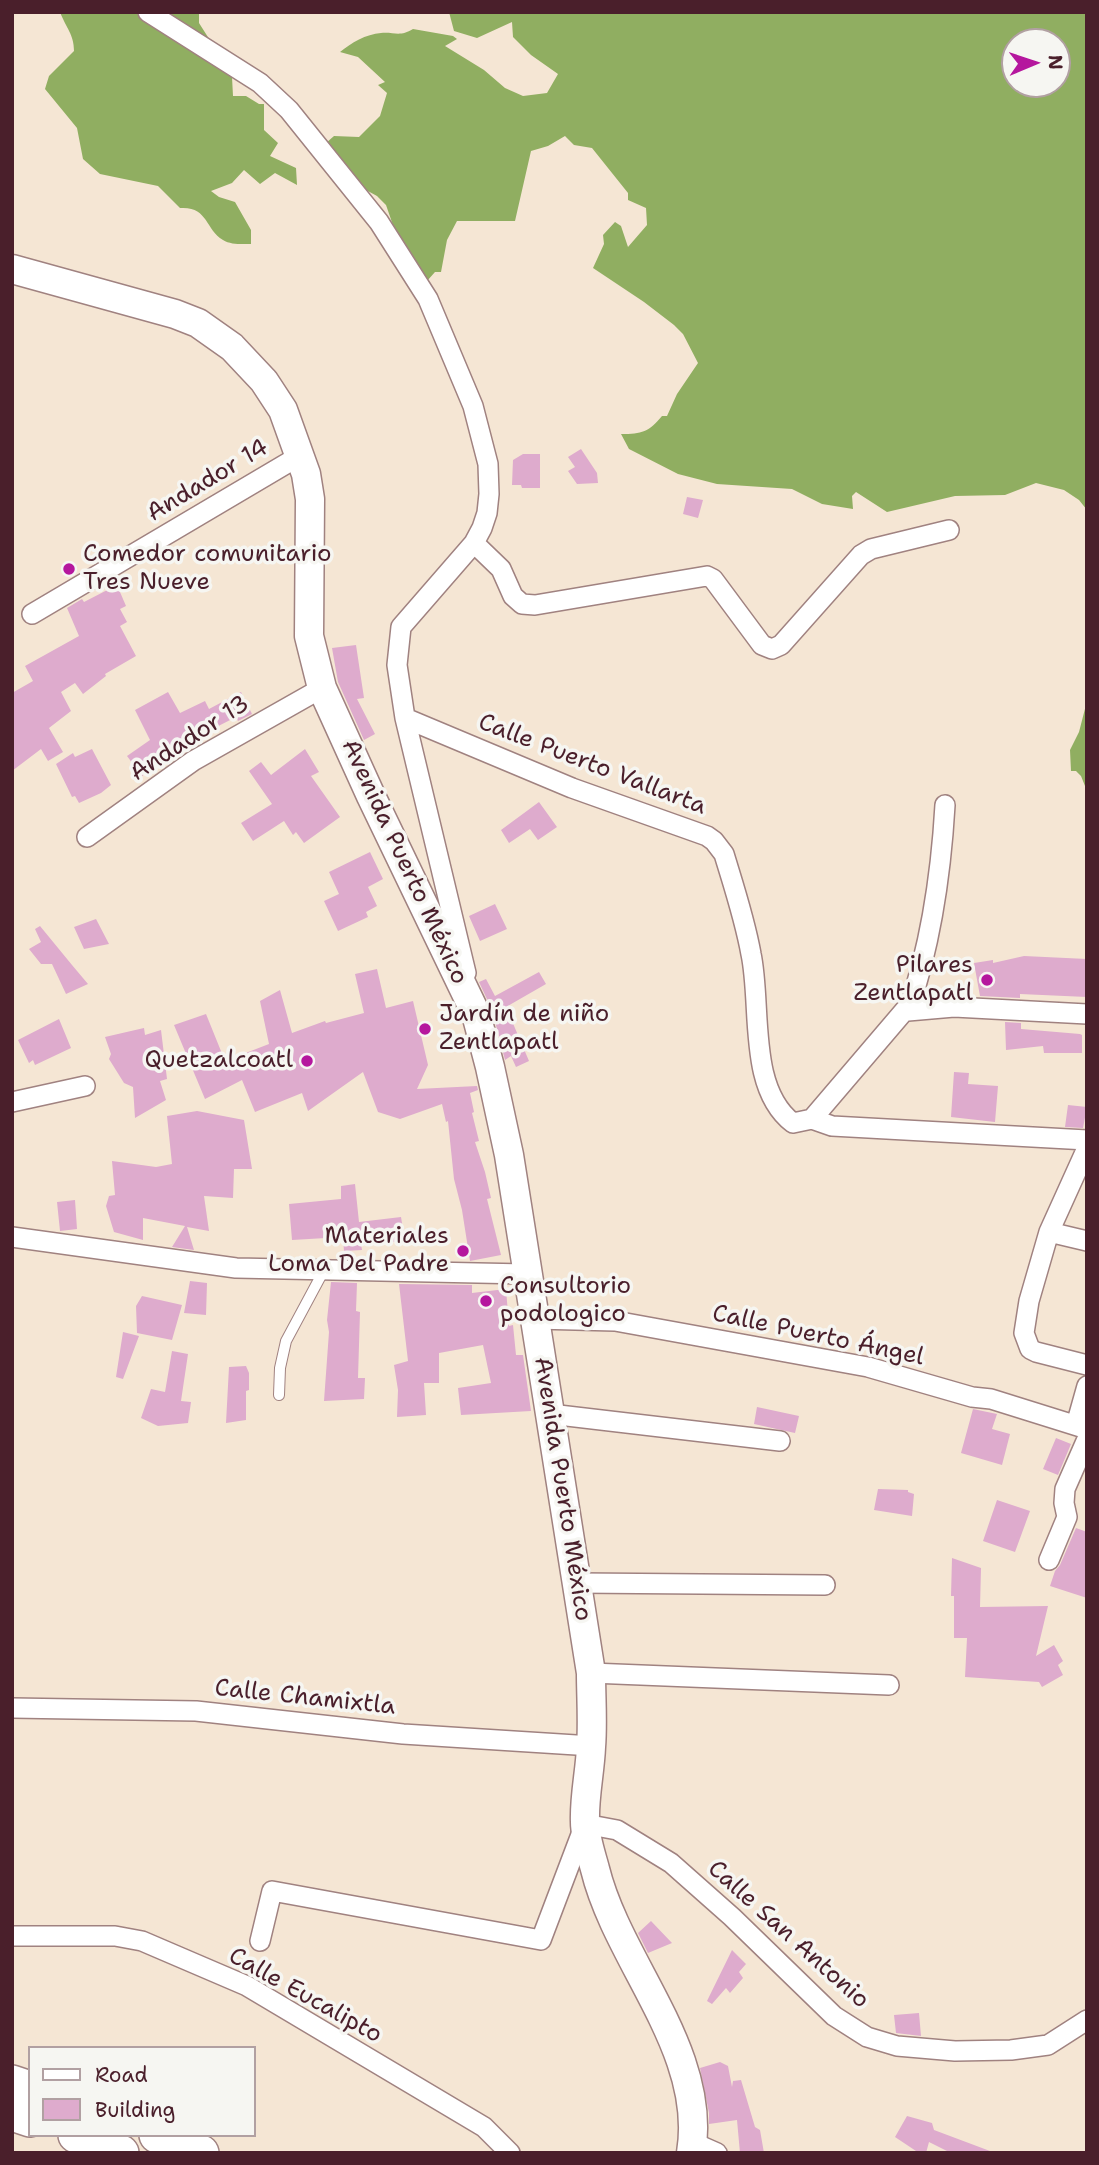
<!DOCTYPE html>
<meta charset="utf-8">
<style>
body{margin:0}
#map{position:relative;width:1099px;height:2165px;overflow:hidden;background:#f5e6d4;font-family:"Shantell Sans",sans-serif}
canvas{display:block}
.frame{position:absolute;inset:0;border:14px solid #4a1f2b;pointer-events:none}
.legend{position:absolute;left:28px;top:2046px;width:228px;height:91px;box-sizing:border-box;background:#f6f6f2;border:2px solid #b1a0a2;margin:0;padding:9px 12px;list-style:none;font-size:21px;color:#4a1f2b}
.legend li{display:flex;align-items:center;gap:14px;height:35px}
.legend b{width:35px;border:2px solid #b1a0a2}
.north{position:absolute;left:1001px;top:28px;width:70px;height:70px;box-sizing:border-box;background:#f6f6f2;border:2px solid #b1a0a2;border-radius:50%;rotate:88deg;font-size:19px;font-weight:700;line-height:28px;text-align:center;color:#4a1f2b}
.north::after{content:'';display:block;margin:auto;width:24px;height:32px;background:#b5179e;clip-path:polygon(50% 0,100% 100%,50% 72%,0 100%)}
</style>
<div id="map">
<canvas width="1099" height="2165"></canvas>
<div class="frame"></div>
<ul class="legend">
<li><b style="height:9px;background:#fff"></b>Road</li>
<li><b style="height:19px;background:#deabcd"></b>Building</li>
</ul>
<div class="north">N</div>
</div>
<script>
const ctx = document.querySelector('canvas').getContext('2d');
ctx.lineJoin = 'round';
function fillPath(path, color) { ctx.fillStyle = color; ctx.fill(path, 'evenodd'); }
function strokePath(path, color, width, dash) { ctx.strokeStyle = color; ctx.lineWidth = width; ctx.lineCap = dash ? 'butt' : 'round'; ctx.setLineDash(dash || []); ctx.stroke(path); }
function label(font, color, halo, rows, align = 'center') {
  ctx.font = font + ' "Shantell Sans",sans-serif'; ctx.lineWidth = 7; ctx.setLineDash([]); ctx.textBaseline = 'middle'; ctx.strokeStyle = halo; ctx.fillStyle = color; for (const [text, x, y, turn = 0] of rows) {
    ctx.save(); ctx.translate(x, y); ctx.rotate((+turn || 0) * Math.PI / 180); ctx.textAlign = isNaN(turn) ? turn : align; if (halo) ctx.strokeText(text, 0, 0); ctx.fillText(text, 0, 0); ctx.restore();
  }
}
const forest = new Path2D(`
 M60 12H199V23L213 45 218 58 232 77 233 96H246L259 104H264V130L278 143 270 156 296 168 297 185 275 173 260 184 244 170 232 183 211 191 219 197 235 202 251 230V244C242 244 231 245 223 240 205 229 208 206 180 208L158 186 100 174 83 159 77 128 45 89 49 76 74 51C74 34 66 28 60 12Z
 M449 12H1087V510L1079 500 1064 490 1036 483 1005 495 955 496 887 512 856 492 852 496 853 509 822 504 792 489 717 484 678 474 629 449 621 434C642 434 649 432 662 416H667L677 394 698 363 683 334 674 325 644 302 593 268 604 244 603 235 615 222 621 226 628 247 647 225 646 208 628 200V193L592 148 574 145 565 136 548 146 531 151 515 221H457L447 240 441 272H435L427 281 395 231 386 205 377 196 355 184 326 143 334 136 359 137 380 116 387 93 378 85 385 82 358 57 340 52C351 43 366 34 381 33 395 32 400 37 413 29L453 36 457 39 445 46 484 70 505 88 523 96 547 93 558 74 531 55 513 37 512 22 477 38 454 31ZM1015 42H1057V84H1015Z
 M1087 701V791L1081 776 1076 771H1071L1070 750 1079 732Z`);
const building = new Path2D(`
 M581 449 597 473 598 483 577 484 568 471 575 467 568 457Z
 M523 454H540V488H522L521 485H512L513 460Z
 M687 497 703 500 698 518 683 514Z
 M117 585 126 606 120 609 127 622 120 626 136 656 105 674 106 676 83 694 75 683 61 692 71 711 49 728 63 752 48 761 41 749 12 771V693L33 681 25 666 79 636 67 608 82 599 84 602Z
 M356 645 364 698 357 699 375 734 364 740 338 682 332 648Z
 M168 692 180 713 205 701 209 709 241 692 252 714 238 721 236 717 189 741 192 747 169 763 167 759 142 776 127 756 150 740 135 710Z
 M92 749 111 785 101 793 79 803 75 796 72 797 56 764 73 753 75 757Z
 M305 749 319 772 311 776 340 817 304 843 296 832 293 835 284 821 253 841 241 823 272 804 249 771 261 762 271 775Z
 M539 802 557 827 538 840 530 829 509 843 501 830Z
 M370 852 383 879 368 887 377 906 366 912 368 917 338 931 324 901 339 894 329 872Z
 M495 904 507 929 480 941 469 916Z
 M96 919 109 944 84 949 74 927Z
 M40 926 72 965 88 984 66 994 52 964H41L29 949 41 942 35 929Z
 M1024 956 1087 959V997L1020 994V998L980 996 974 963 993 960V963Z
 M377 969 386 1008 413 1001 428 1065 417 1089 477 1086 478 1090 470 1093 474 1112 472 1113 479 1141 475 1142 485 1172 491 1198 487 1199 501 1255 470 1261 462 1210 454 1179 448 1121 446 1122 442 1104 400 1119 378 1112 363 1072 308 1111 302 1093 255 1112 242 1080 205 1099 174 1025 206 1014 225 1061 269 1044 260 1001 280 990 292 1033 325 1021 326 1023 364 1013 355 974Z
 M539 972 546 984 506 1007 529 1061 516 1067 511 1056 505 1060 492 1010 479 982 486 979 495 996Z
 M59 1019 71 1048 35 1065 33 1060 29 1063 18 1040Z
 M1005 1022 1021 1023V1029L1080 1034 1082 1035V1053H1044L1043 1046 1006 1050Z
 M144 1028 145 1035 161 1030 167 1079 160 1081 166 1100 135 1118 133 1087 124 1083 109 1059 111 1054 105 1037Z
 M954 1072 969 1073 968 1084 998 1086 995 1122 951 1117Z
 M1068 1105 1087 1107 1083 1128 1065 1127Z
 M197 1111 244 1120 252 1169H234L233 1198 204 1196 209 1231 187 1227 194 1250 172 1247 185 1226 143 1218V1240L114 1232 106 1206 109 1196 115 1195 112 1161 156 1167 172 1164 167 1116Z
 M355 1184 359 1222 401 1217 405 1241 361 1244 362 1250 344 1251 343 1237 292 1240 289 1204 341 1199V1186Z
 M75 1200 77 1229 60 1231 57 1202Z
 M190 1281 207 1283 206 1315 184 1313Z
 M331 1282 357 1283 356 1311 360 1312 358 1378H365L364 1399 324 1401 329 1332 327 1320Z
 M399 1284 472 1285V1293L506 1289 509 1326 513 1325 516 1355H523L531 1411 461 1415 458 1388 491 1383 483 1345 439 1353V1383H424L426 1415 397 1417 398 1390 394 1365 408 1361Z
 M142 1296 182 1305 172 1340 137 1333 136 1306Z
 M123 1332 139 1336 123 1379 116 1377Z
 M172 1351 188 1354 181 1401 191 1402 188 1423 158 1426 141 1418 151 1389 165 1392Z
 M246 1366 249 1373V1390L246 1391V1420L226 1423 229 1367Z
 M757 1407 799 1416 795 1433 754 1424Z
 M973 1409 997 1414 992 1429 1010 1434 1002 1465 961 1453Z
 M1056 1438 1071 1444 1058 1475 1043 1469Z
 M878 1489 908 1490V1492L914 1494 912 1516 874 1510Z
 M997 1500 1030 1511 1015 1552 983 1541Z
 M1076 1528 1087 1532V1598L1050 1586 1055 1571 1060 1565Z
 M952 1558 981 1568 980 1607 1048 1606 1036 1656 1054 1645 1063 1661 1058 1665 1063 1675 1042 1687 1039 1682 965 1677 967 1638H954V1596H951Z
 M651 1921 672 1943 648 1953 638 1933Z
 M732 1950 746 1964 739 1972 743 1978 730 1993 726 1988 712 2004 707 2001Z
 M919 2013 921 2036 896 2033 894 2015Z
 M720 2062 728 2066 732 2087 733 2081 741 2080 755 2127 760 2130 764 2153H740L737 2120 709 2124V2113L700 2068Z
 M907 2116 932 2123 934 2130 990 2151V2153H951L929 2142 926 2153H919L895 2137Z`);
const lane = new Path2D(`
 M279 1395 280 1368 286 1341 323 1272`);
const street = new Path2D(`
 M148 12 260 83 289 110 379 222 428 299 473 406 488 464 489 494 487 513 482 528 474 543 401 627 397 665 405 718 466 973
 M474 543 501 569 513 596 522 604 535 605 707 576 713 579 762 645 772 649 781 645 861 555 871 549 949 530
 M32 614 301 455
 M405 718 572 788 707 836 714 841 724 854C734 887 745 920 751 954 762 1005 747 1088 793 1123L812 1119 832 1126 1087 1140
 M87 837 193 761 322 688
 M908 1011 954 1007 1087 1014
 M12 1102 85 1086
 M812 1119 905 1010 908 1011C931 944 941 875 945 805
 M1087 1148 1049 1232 1029 1301 1024 1333 1030 1349 1036 1352 1087 1365
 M1049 1232 1087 1241
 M12 1237 236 1268 526 1274
 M535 1319 615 1321 868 1367 972 1397 991 1399 1087 1429
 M550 1414 780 1441
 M1076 1425 1087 1386
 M1049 1560 1067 1517 1064 1503 1065 1489 1087 1439
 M577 1583 825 1585
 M591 1673 889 1685
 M12 1708 196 1711 403 1734 592 1746
 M12 1936H115L142 1941 247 1986 484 2127 510 2153
 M260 1941 272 1891 541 1940 585 1824 617 1830 671 1863 732 1917 834 2016 867 2037 897 2046 955 2051 1011 2050 1048 2045 1087 2020
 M692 2142 717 2153`);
const secondary = new Path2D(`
 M12 269 175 314 198 323 232 347 264 381 283 410 306 474 310 499 309 636 322 688 371 796 476 1014 490 1067 509 1155 591 1673C591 1697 593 1723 591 1747 590 1772 584 1797 585 1822 585 1837 591 1854 595 1869 618 1963 708 2051 691 2153`);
const highway = new Path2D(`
 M12 2083 30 2089
 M12 2113 30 2119
 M76 2135 121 2153
 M157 2135 201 2153`);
const markers = [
 [69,569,7,"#b5179e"],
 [987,980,7,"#b5179e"],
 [425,1029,7,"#b5179e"],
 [307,1061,7,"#b5179e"],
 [463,1251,7,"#b5179e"],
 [486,1301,7,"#b5179e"]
];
const streetNames = [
 ["Andador 14",208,481,-31],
 ["Andador 13",190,739,-33],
 ["Calle Puerto Vallarta",592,765,21],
 ["Avenida Puerto México",404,862,65],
 ["Calle Puerto Ángel",818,1336,12],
 ["Avenida Puerto México",562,1489,81],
 ["Calle Chamixtla",305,1698,6],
 ["Calle San Antonio",788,1935,42],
 ["Calle Eucalipto",305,1996,29]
];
const poiNames = [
 ["Comedor comunitario",83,555],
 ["Tres Nueve",83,583],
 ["Pilares",973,966,"right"],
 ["Zentlapatl",973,994,"right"],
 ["Jardín de niño",439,1015],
 ["Zentlapatl",439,1043],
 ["Quetzalcoatl",293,1061,"right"],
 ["Materiales",449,1237,"right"],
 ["Loma Del Padre",449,1265,"right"],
 ["Consultorio",500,1287],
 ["podologico",500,1315]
];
fillPath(forest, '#90ae61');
fillPath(building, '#deabcd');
strokePath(lane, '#a08280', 12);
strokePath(street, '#a08280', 22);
strokePath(secondary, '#a08280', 31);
strokePath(highway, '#a08280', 38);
strokePath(lane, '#fff', 10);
strokePath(street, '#fff', 19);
strokePath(secondary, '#fff', 28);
strokePath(highway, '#fff', 35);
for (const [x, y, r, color] of markers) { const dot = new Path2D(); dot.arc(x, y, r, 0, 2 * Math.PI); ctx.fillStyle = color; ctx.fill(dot); strokePath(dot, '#f6f6f2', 2.5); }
label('24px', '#4a1f2b', '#f6f6f2', streetNames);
label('24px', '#4a1f2b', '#f6f6f2', poiNames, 'left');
</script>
